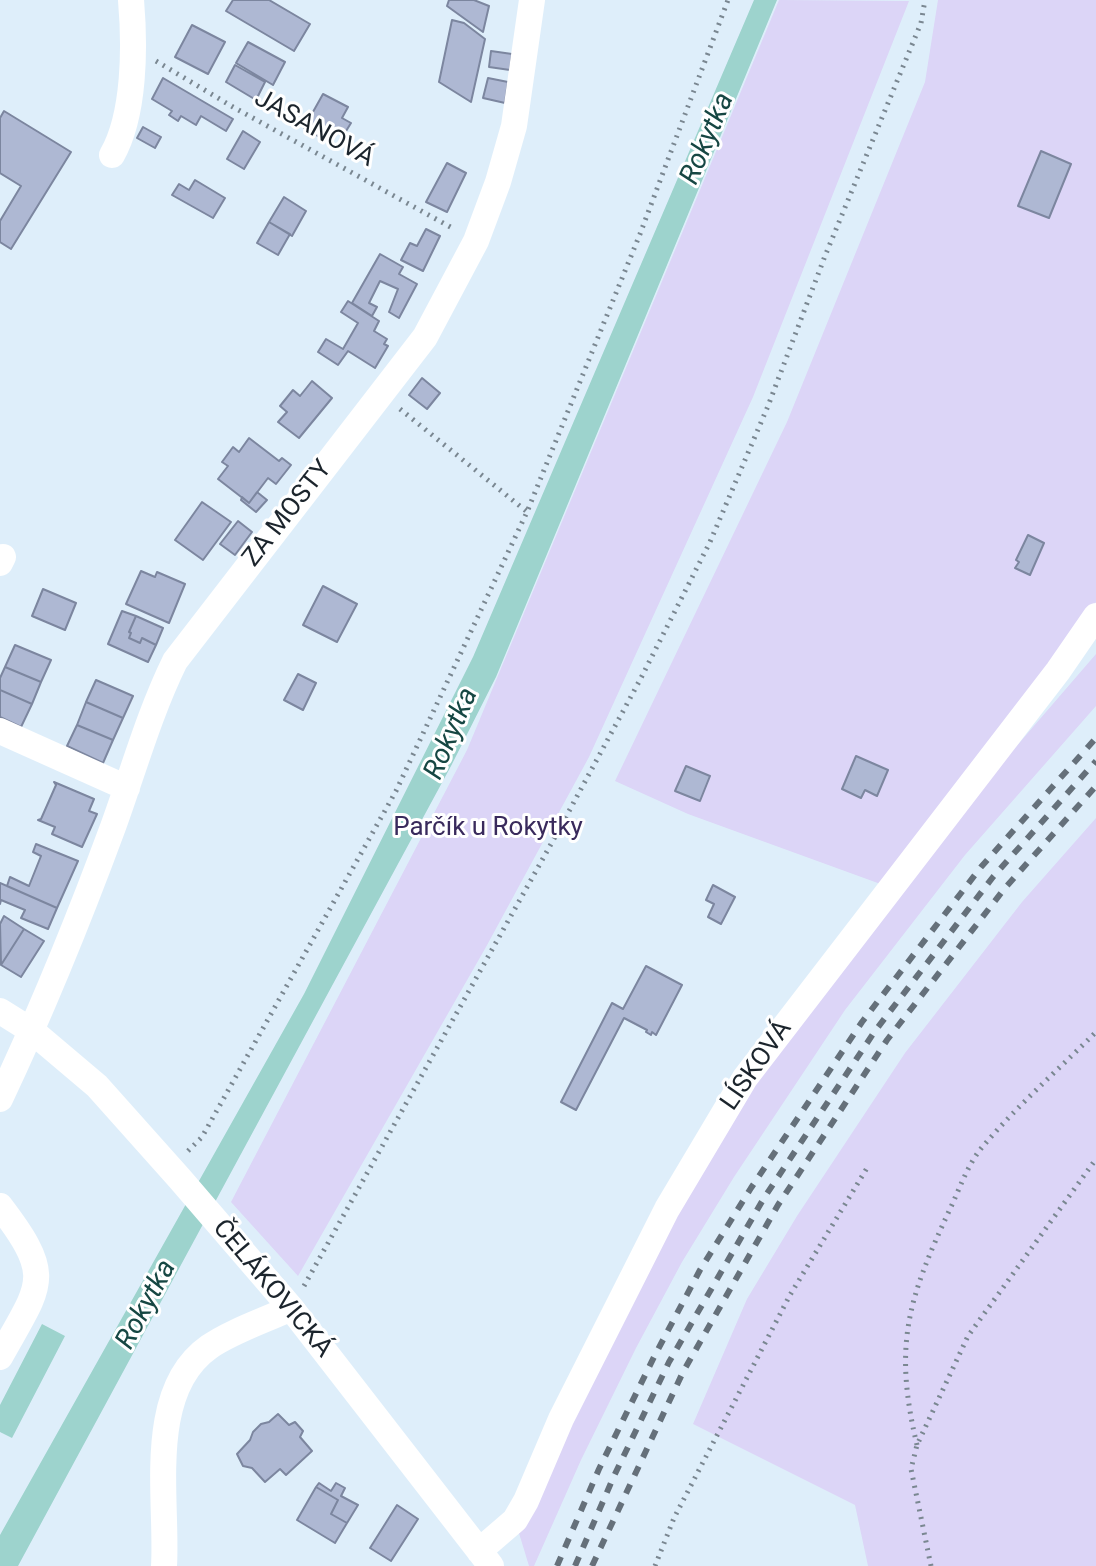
<!DOCTYPE html>
<meta charset="utf-8">
<style>
body{margin:0}
canvas{display:block;background:#deeefa}
</style>
<canvas width="1096" height="1566"></canvas>
<script>
const ctx = document.querySelector('canvas').getContext('2d');
ctx.lineJoin = 'round';
function fillPath(path, color) { ctx.fillStyle = color; ctx.fill(path, 'evenodd'); }
function strokePath(path, color, width, dash) { ctx.strokeStyle = color; ctx.lineWidth = width; ctx.lineCap = dash ? 'butt' : 'round'; ctx.setLineDash(dash || []); ctx.stroke(path); }
function label(font, color, halo, rows, align = 'center') {
  ctx.font = font + ' Roboto,sans-serif'; ctx.lineWidth = 6; ctx.setLineDash([]); ctx.textBaseline = 'middle'; ctx.strokeStyle = halo; ctx.fillStyle = color; for (const [text, x, y, turn = 0] of rows) {
    ctx.save(); ctx.translate(x, y); ctx.rotate((+turn || 0) * Math.PI / 180); ctx.textAlign = isNaN(turn) ? turn : align; if (halo) ctx.strokeText(text, 0, 0); ctx.fillText(text, 0, 0); ctx.restore();
  }
}
const green = new Path2D(`
 M779 0 909 1 753 397 589 757 486 947 298 1276 231 1202 467 750Z
 M938 0H1096V602L886 886 688 814 615 781 787 422 925 82Z
 M1096 654V706L965 855 845 1010 734 1177 682 1262 636 1348 581 1460 534 1566H529L515 1520 561 1419 735 1110 983 785Z
 M1096 818V1566H868L855 1505 693 1424 747 1299 797 1216 905 1053 1022 902Z`);
const water = new Path2D(`
 M754 0H777L496 677 451 766 18 1566H0V1535L304 994 473 657Z
 M42 1324 65 1336 12 1438 0 1432V1405Z`);
const building = new Path2D(`
 M233 0H269L310 24 294 51 226 11Z
 M449 0H474L489 6 483 32 447 6Z
 M452 20 464 23 485 39 471 102 439 82Z
 M192 25 225 42 208 74 175 57Z
 M248 42 285 62 273 85 236 63Z
 M491 51 512 54 510 70 489 67Z
 M235 65 265 82 256 100 226 82Z
 M163 78 233 119 226 131 201 116 196 125 181 116 178 121 169 115 172 111 152 99Z
 M488 78 508 82 505 103 483 98Z
 M323 94 348 107 342 118 351 123 343 136 334 131 328 142 304 128Z
 M4 111 71 152 11 249 0 242V221L21 186 0 173V118Z
 M143 127 161 137 155 148 137 138Z
 M243 131 260 142 244 169 227 159Z
 M1041 151 1071 164 1049 218 1018 206Z
 M447 163 466 173 447 212 426 202Z
 M195 180 225 198 213 218 172 195 179 184 189 190Z
 M284 197 306 211 292 236 269 222Z
 M269 222 290 234 278 255 257 243Z
 M426 229 440 236 423 271 401 260 410 243 417 246Z
 M380 254 403 267 399 274 417 284 399 318 389 312 398 289 380 281 369 303 377 307 372 316 352 303Z
 M348 301 379 321 374 331 387 339 384 344 388 346 375 368 348 351 338 365 318 352 326 339 343 349 358 323 341 312Z
 M422 378 440 393 427 409 409 395Z
 M312 381 332 398 299 438 278 422 287 412 280 406 293 390 300 396Z
 M249 438 279 461 282 458 291 465 276 484 268 478 249 503 218 479 228 466 222 462 233 447 239 452Z
 M257 492 267 500 256 512 241 500 242 497 249 503Z
 M202 502 231 522 203 560 175 540Z
 M238 521 252 532 235 555 220 544Z
 M1028 535 1044 543 1030 575 1015 568 1019 562 1016 560Z
 M141 571 155 577 157 572 185 584 169 623 126 604Z
 M323 586 357 604 337 642 303 625Z
 M43 589 76 603 65 630 32 616Z
 M122 611 136 616 129 632 131 633 129 638 140 643 142 638 156 645 148 662 108 644Z
 M136 616 163 628 156 645 142 638 140 643 129 638 131 633 129 632Z
 M15 645 51 660 41 682 5 667Z
 M5 667 41 682 32 704 0 690V678Z
 M298 674 316 683 303 710 284 700Z
 M96 680 133 696 123 718 86 702Z
 M0 690 32 704 21 727 0 717Z
 M86 702 123 718 113 740 77 725Z
 M77 725 113 740 103 763 67 746Z
 M856 756 888 770 877 796 865 790 861 798 842 789Z
 M686 766 710 776 700 801 675 791Z
 M54 782 94 799 89 811 97 814 82 847 52 834 55 827 38 820 41 819 56 785Z
 M36 844 78 861 57 908 7 886 10 877 29 886 41 856 33 852Z
 M0 883 57 908 48 929 21 918 25 910 1 900 0 904Z
 M713 885 735 897 721 924 708 917 714 904 706 900Z
 M4 916 24 929 1 965 0 924Z
 M24 929 44 941 21 977 1 965Z
 M646 966 682 985 656 1035 652 1032 651 1035 646 1032 647 1030 624 1018 576 1110 561 1102 612 1003 623 1009Z
 M278 1414 289 1425 295 1422 303 1431 300 1437 312 1451 286 1475 280 1469 265 1482 252 1468 243 1466 237 1454 250 1440 253 1432 261 1424 269 1422Z
 M319 1483 331 1491 336 1483 345 1488 341 1496 358 1505 347 1523 331 1514 338 1500 316 1487Z
 M316 1487 338 1500 331 1514 347 1523 335 1543 297 1520Z
 M397 1505 418 1519 391 1561 370 1548Z`);
const path = new Path2D(`
 M156 61 233 107 454 229
 M400 409 526 511
 M188 1151 202 1137 396 791 527 512 640 234 728 0
 M304 1286 555 837 641 678 710 542 768 406 825 256 921 23 925 0
 M917 1445C893 1345 908 1299 950 1209 960 1188 968 1163 984 1145 1018 1105 1059 1069 1096 1032
 M655 1566 674 1518 790 1295 867 1168
 M931 1566 911 1469 917 1445 968 1336 1096 1159`);
const minor = new Path2D(`
 M112 155C135 115 135 46 131 0
 M0 563 3 557
 M0 731 127 788
 M0 1011 32 1031 97 1086 180 1179 291 1308 491 1566
 M0 1099C42 1010 79 919 113 827 133 772 149 714 175 661L425 337 476 241 498 182 514 126 532 0
 M0 1206C55 1278 41 1283 0 1357
 M479 1551 515 1520 526 1501 561 1419 667 1209 745 1078 1058 671 1096 616
 M164 1566C168 1500 145 1392 209 1347 232 1331 266 1320 291 1308`);
const rail = new Path2D(`
 M557 1566 599 1469 655 1355 700 1270 751 1188 862 1022 981 867 1096 738
 M575 1566 614 1476 669 1362 764 1198 875 1031 993 877 1096 761
 M592 1566 683 1372 778 1205 887 1040 1005 888 1096 786`);
const streetNames = [
 ["JASANOVÁ",314,129,29],
 ["ZA MOSTY",288,514,-52],
 ["LÍSKOVÁ",757,1066,-55],
 ["ČELÁKOVICKÁ",272,1289,50]
];
const parkNames = [
 ["Parčík u Rokytky",488,828]
];
const waterNames = [
 ["Rokytka",708,139,-67],
 ["Rokytka",452,734,-67],
 ["Rokytka",147,1305,-62]
];
fillPath(green, '#dcd5f7');
fillPath(water, '#9dd3cd');
fillPath(building, '#aeb8d3');
strokePath(building, '#7c869f', 2);
strokePath(path, '#7a8791', 5, [2, 6]);
strokePath(minor, '#fff', 26);
strokePath(rail, '#65707a', 6, [10, 10]);
label('26px', '#1b242c', '#fff', streetNames);
label('26px', '#392a5c', '#fff', parkNames);
label('italic 28px', '#164743', '#fff', waterNames);
</script>
